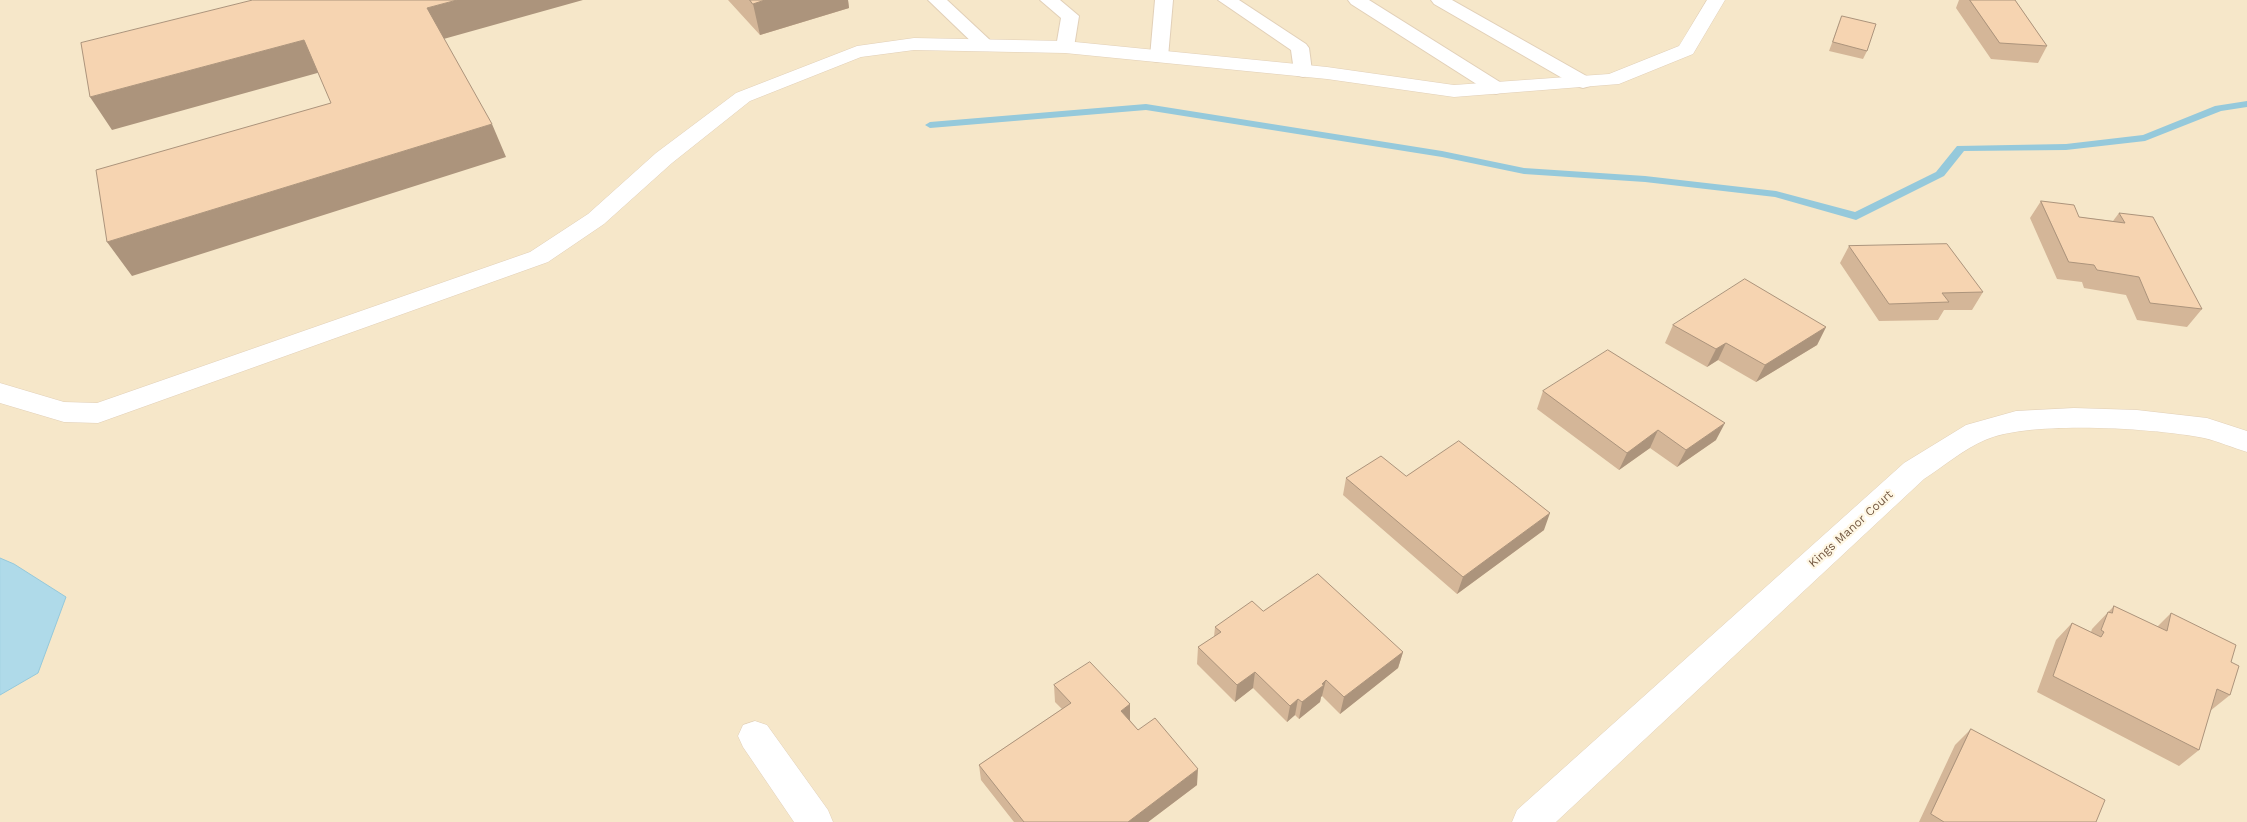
<!DOCTYPE html>
<style>
body{margin:0}
canvas{display:block;background:#fef5db}
</style>
<canvas width="2247" height="822"></canvas>
<script>
const ctx = document.querySelector('canvas').getContext('2d');
ctx.lineJoin = 'round';
function fillPath(path, color) { ctx.fillStyle = color; ctx.fill(path, 'evenodd'); }
function strokePath(path, color, width, dash) { ctx.strokeStyle = color; ctx.lineWidth = width; ctx.lineCap = dash ? 'butt' : 'round'; ctx.setLineDash(dash || []); ctx.stroke(path); }
function label(font, color, halo, rows, align = 'center') {
  ctx.font = font + ' "Work Sans",sans-serif'; ctx.lineWidth = 4.5; ctx.setLineDash([]); ctx.textBaseline = 'middle'; ctx.strokeStyle = halo; ctx.fillStyle = color; for (const [text, x, y, turn = 0] of rows) {
    ctx.save(); ctx.translate(x, y); ctx.rotate((+turn || 0) * Math.PI / 180); ctx.textAlign = isNaN(turn) ? turn : align; if (halo) ctx.strokeText(text, 0, 0); ctx.fillText(text, 0, 0); ctx.restore();
  }
}
const residential = new Path2D(`
 M0 0H2247V822H0Z`);
const water = new Path2D(`
 M0 558 14 564 66 597 38 673 0 695Z`);
const stream = new Path2D(`
 M2247 101V107L2221 111 2145 141 2066 150 1964 151 1944 176 1856 220 1775 197 1645 182 1524 174 1442 157 1146 110 930 128 925 125 930 122 1146 104 1442 151 1524 168 1645 176 1776 191 1855 212 1936 172 1957 146 2066 144 2143 135 2215 106Z`);
const lane = new Path2D(`
 M928 0H947L991 41 994 45 991 49 985 50 979 49Z
 M1040 0H1060L1079 16 1074 47 1071 51 1065 52 1059 51 1056 47 1061 18Z
 M1155 0H1173L1168 57 1165 61 1159 62 1153 61 1150 57Z
 M1218 0H1239L1306 44 1309 48 1312 71 1310 75 1303 77 1296 75 1294 71 1291 50Z
 M1348 0H1369L1503 84 1505 88 1503 92 1496 94 1489 92 1351 4Z
 M1431 0H1452L1590 78 1592 82 1590 86 1583 88 1576 86 1434 4Z`);
const street = new Path2D(`
 M1707 0H1725L1693 54 1619 84 1454 97 1327 79 1065 53 914 50 861 57 750 101 672 163 604 224 548 262 98 423 64 422 0 403V383L64 402 97 403 530 252 588 214 656 153 736 93 857 46 914 38 1065 41 1327 67 1454 85 1609 74 1679 46Z
 M2074 408 2137 410 2207 418 2247 431V452C2233 448 2218 441 2204 438 2155 428 2029 420 1985 440 1964 449 1944 466 1924 479L1556 822H1512L1517 810 1904 463 1966 425 2016 411Z
 M755 721 767 725 828 810 833 822H794L743 747 738 736 743 725Z`);
const wall = new Path2D(`
 M728 0H848L849 8 760 35Z
 M1959 0H2015L2047 46 2038 63 1991 59 1956 8Z
 M1842 16 1867 51 1863 59 1829 51Z
 M2041 201 2079 217 2113 221 2119 213 2202 309 2187 327 2137 320 2126 295 2084 288 2082 282 2057 279 2030 218Z
 M1849 246 1983 292 1972 310H1944L1938 320 1879 321 1840 263Z
 M1673 325 1826 327 1817 345 1756 382 1718 360 1707 367 1665 343Z
 M1543 391 1716 440 1677 467 1650 448 1619 470 1537 409Z
 M1406 476 1544 530 1457 594 1343 495 1346 478Z
 M2114 606 2157 627 2171 613 2231 662 2230 695 2210 711 2199 750 2179 766 2037 692 2056 640 2072 623 2091 632 2092 629Z
 M1263 611 1403 652 1398 668 1340 714 1322 696 1321 697 1320 702 1299 719 1295 715 1287 722 1253 688 1235 702 1197 664 1198 647 1214 637 1215 627Z
 M1054 685 1130 720 1138 730 1197 785 1148 822H1014L981 780 979 765 1062 709 1055 702Z
 M1971 729 2096 822H1919L1955 745Z`);
const shadedWall = new Path2D(`
 M457 0H583L440 40 427 8Z
 M765 0H848L849 8 760 35 753 4Z
 M304 40 321 72 112 130 90 97Z
 M492 124 506 157 132 276 107 242Z
 M1826 327 1817 345 1756 382 1765 365Z
 M1726 343 1718 360 1707 367 1716 349Z
 M1725 423 1716 440 1677 467 1686 450Z
 M1658 430 1650 448 1619 470 1627 453Z
 M1550 513 1544 530 1457 594 1463 577Z
 M1403 652 1398 668 1340 714 1344 697Z
 M1255 672 1253 688 1235 702 1237 685Z
 M1326 680 1322 696 1321 697 1320 702 1299 719 1302 702Z
 M1298 699 1295 715 1287 722 1290 706Z
 M1130 704V720L1121 727V711Z
 M1198 769 1197 785 1148 822H1128Z`);
const building = new Path2D(`
 M253 0H457L427 8 492 124 107 242 96 170 331 103 304 40 90 97 81 43Z
 M750 0H765L753 4Z
 M1970 0H2015L2047 46 2000 43Z
 M1842 16 1876 24 1867 51 1833 42Z
 M2041 201 2074 205 2079 217 2125 223 2119 213 2153 217 2202 309 2150 303 2139 277 2097 270 2094 265 2069 262Z
 M1947 244 1983 292 1942 293 1949 302 1889 304 1849 246Z
 M1745 279 1826 327 1765 365 1726 343 1716 349 1673 325Z
 M1608 350 1725 423 1686 450 1658 430 1627 453 1543 391Z
 M1459 441 1550 513 1463 577 1346 478 1381 456 1406 476Z
 M1318 574 1403 652 1344 697 1326 680 1322 684 1324 685 1302 702 1298 699 1290 706 1255 672 1237 685 1198 647 1221 632 1215 627 1252 601 1263 611Z
 M2114 606 2167 631 2171 613 2236 645 2231 662 2239 666 2230 695 2217 689 2199 750 2053 676 2072 623 2101 637 2104 632 2101 630 2108 612 2112 613Z
 M1090 662 1130 704 1121 711 1138 730 1155 718 1198 769 1128 822H1024L979 765 1071 703 1054 685Z
 M1971 729 2105 800 2096 822H1944L1931 814Z`);
const streetNames = [
 ["Kings Manor Court",1851,529,-42]
];
fillPath(residential, '#f6e7c9');
fillPath(water, '#afdae9');
strokePath(water, '#95c9db', 1);
fillPath(stream, '#95c9db');
strokePath(lane, '#e2d0b8', 2);
strokePath(street, '#e2d0b8', 1);
fillPath(lane, '#fff');
fillPath(street, '#fff');
fillPath(wall, '#d4b698');
fillPath(shadedWall, '#ac947c');
fillPath(building, '#f6d4b1');
strokePath(building, '#ac947c', 1);
label('12px', '#755a43', '#fff7e4', streetNames);
</script>
